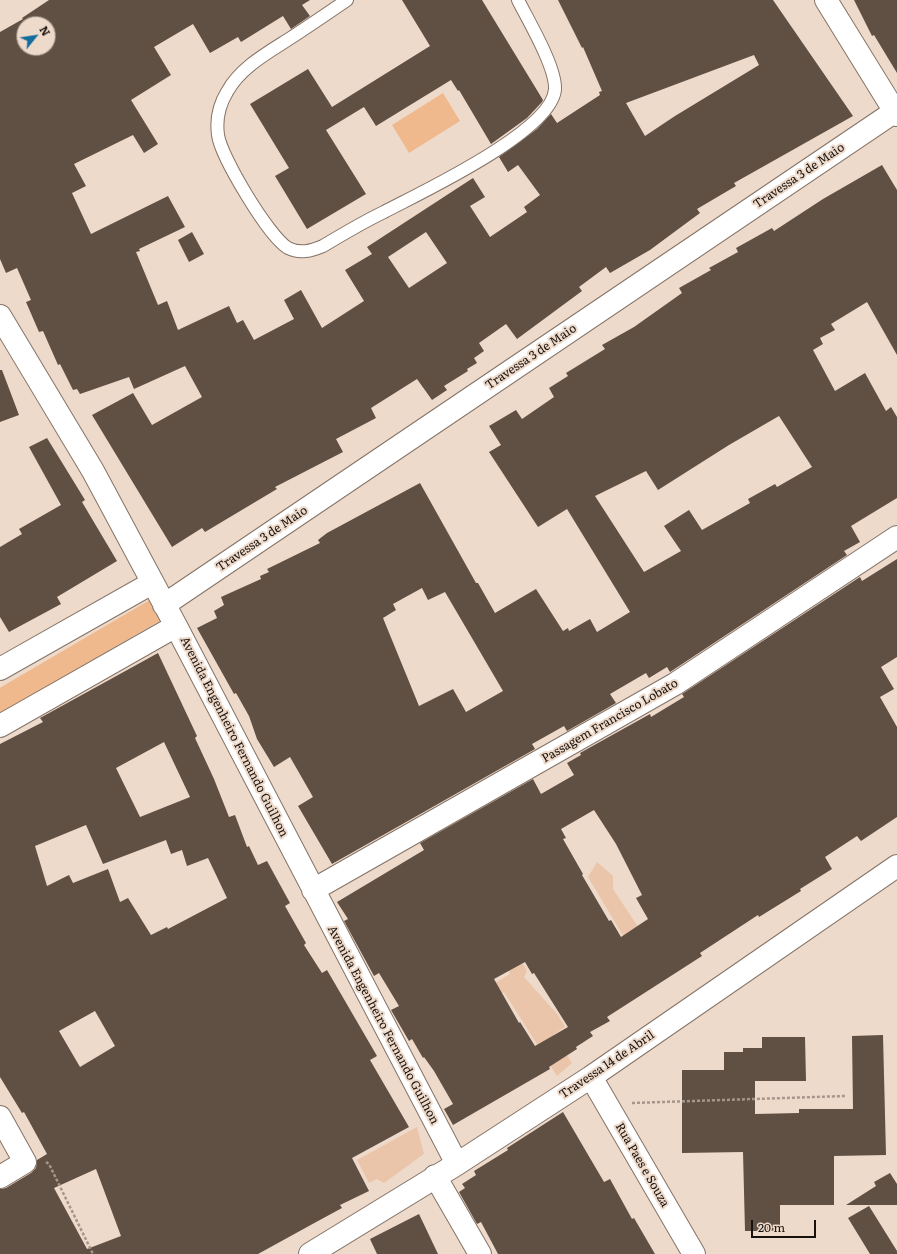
<!DOCTYPE html>
<style>
body{margin:0}
#map{position:relative;width:897px;height:1254px;overflow:hidden;background:#eedacb;font-family:Literata,serif}
canvas{display:block}
.north{position:absolute;left:16px;top:16px;width:40px;height:40px;box-sizing:border-box;background:#eedacb;border:1px solid #988a7f;border-radius:50%;rotate:60deg;font-size:11px;font-weight:700;line-height:16px;text-align:center;color:#18110c}
.north::after{content:'';display:block;margin:auto;width:14px;height:18px;background:#156d9c;clip-path:polygon(50% 0,100% 100%,50% 72%,0 100%)}
.scale{position:absolute;left:751px;top:1220px;width:65px;height:18px;box-sizing:border-box;border:2px solid #18110c;border-top:0;padding-left:5px;font-size:12px;line-height:14px;white-space:nowrap;color:#18110c;-webkit-text-stroke:3px #eedacb;paint-order:stroke}
</style>
<div id="map">
<canvas width="897" height="1254"></canvas>
<div class="north">N</div>
<div class="scale">20 m</div>
</div>
<script>
const ctx = document.querySelector('canvas').getContext('2d');
ctx.lineJoin = 'round';
function fillPath(path, color) { ctx.fillStyle = color; ctx.fill(path, 'evenodd'); }
function strokePath(path, color, width, dash) { ctx.strokeStyle = color; ctx.lineWidth = width; ctx.lineCap = dash ? 'butt' : 'round'; ctx.setLineDash(dash || []); ctx.stroke(path); }
function label(font, color, halo, rows, align = 'center') {
  ctx.font = font + ' Literata,serif'; ctx.lineWidth = 4; ctx.setLineDash([]); ctx.textBaseline = 'middle'; ctx.strokeStyle = halo; ctx.fillStyle = color; for (const [text, x, y, turn = 0] of rows) {
    ctx.save(); ctx.translate(x, y); ctx.rotate((+turn || 0) * Math.PI / 180); ctx.textAlign = isNaN(turn) ? turn : align; if (halo) ctx.strokeText(text, 0, 0); ctx.fillText(text, 0, 0); ctx.restore();
  }
}
const green = new Path2D(`
 M597 862 613 876V889L668 972 652 984 588 877Z
 M518 954 527 971 524 977 558 1015 565 1027 553 1035 572 1063 557 1076 504 992 437 1030 488 987 510 974 505 962Z
 M417 1127 424 1154 384 1183 377 1179 369 1183 357 1160Z`);
const water = new Path2D(`
 M443 93 460 121 409 153 392 125Z`);
const canal = new Path2D(`
 M0 701 164 605`);
const building = new Path2D(`
 M49 0H310L302 5 310 16 291 29 283 16 241 42 238 37 210 53 193 24 154 47 171 75 131 100 158 144 144 153 133 135 74 164 86 186 72 193 91 234 168 196 185 227 139 249 140 251 136 252 158 305 167 301 178 330 229 306 237 323 243 320 254 340 294 319 284 300 301 290 322 328 364 301 345 270 372 254 367 247 473 178 485 197 470 206 490 237 527 212 524 207 540 195 518 165 508 172 499 157 537 129 551 114 557 123 600 95 599 92 602 91 583 47 582 48 558 0H773L853 116 734 183 736 186 697 209 700 213 650 250 610 273 606 267 579 287 582 291 517 339 506 324 479 343 484 351 474 358 477 363 467 369 468 371 444 386 447 390 432 400 417 379 371 408 376 418 336 439 343 452 275 487 277 489 205 532 202 528 172 547 92 415 133 393 152 425 202 397 185 366 134 389 129 377 80 394 77 389 73 390 60 364 58 365 43 331 39 332 26 302 31 300 17 268 6 273 0 259V32L23 19 22 18ZM24 24H48V48H24ZM754 55 759 65 675 116 645 136 626 103ZM426 232 447 263 409 288 388 257Z
 M402 0H482L543 100 542 102 527 118 491 144 459 90 458 91 451 80 376 126 364 107 326 130 366 194 307 229 275 176 289 168 250 104 308 69 332 107 430 46Z
 M854 0H897V73L874 35 872 36Z
 M882 165 897 190V355L867 302 831 324 835 330 820 338 823 344 813 350 835 391 865 373 886 411 891 407 897 417V498L851 526 860 542 844 551 847 555 670 672 667 667 649 678 646 673 610 694 616 703 567 731 564 726 532 744 535 749 332 864 298 806 313 797 290 757 274 767 257 739 249 716 236 693 234 694 197 628 217 618 214 611 224 605 221 597 261 579 260 576 269 572 267 569 320 543 318 540 327 533 420 483 476 583H478L495 613 536 589 563 631 568 628 569 631 590 619 597 632 630 612 567 509 538 527 489 452 501 445 489 426 516 410 522 419 554 397 549 388 568 376 566 373 605 349 602 345 634 327 682 293 679 288 711 270 709 268 738 252 736 248 772 228 774 231 823 199ZM779 416 812 467 777 487 775 484 748 499 750 503 702 530 689 510 664 526 681 551 644 572 595 496 646 471 658 490 729 445ZM422 588 428 600 445 592 503 691 466 712 453 689 419 706 383 618 396 610 393 604Z
 M192 232 204 254 189 262 178 240Z
 M0 370H2L19 415 0 422Z
 M47 438 85 500 82 502 117 561 57 597 61 604 9 632 0 617V547L22 534 19 529 61 505 29 447Z
 M897 559V657L881 667 894 689 880 697 897 727V817L861 841 857 836 825 857 832 869 800 889 801 891 759 917 758 915 700 953 702 956 607 1017 610 1021 590 1032 593 1036 576 1047 577 1049 549 1067 550 1069 453 1125 444 1109 453 1104 434 1071 424 1057 423 1058 412 1039 409 1041 391 1010 399 1006 379 973 374 976 344 921 348 919 337 902 424 850 420 843 533 779 541 794 574 775 567 763 581 755 580 753 650 714 651 717 684 697 682 694 860 577 862 581ZM594 810 616 844 642 895 636 898 648 919 621 937 611 920 609 921 582 875 583 874 563 839 566 838 561 829ZM525 962 532 974 534 973 568 1027 535 1046 520 1022 519 1023 494 979Z
 M158 653 197 736 195 738 214 779 229 817 235 815 247 847 249 846 258 865 267 861 290 903 285 906 306 943 304 945 322 973 327 970 377 1056 370 1060 409 1127 352 1158 369 1191 340 1205 342 1208 318 1221 258 1254H0V1189L6 1188 31 1173 36 1168 37 1160 47 1154 24 1112 22 1113 0 1077V744L43 722 40 718ZM164 742 190 797 140 817 116 768ZM86 825 103 864 166 840 171 854 182 850 187 866 208 858 227 898 168 929 167 927 151 935 128 898 120 902 108 869 73 883 69 875 47 886 35 846ZM95 1011 115 1046 80 1067 59 1031ZM96 1169 121 1236 87 1249 54 1188Z
 M883 1035 886 1155 834 1156V1205H780V1231H745L743 1152 682 1153V1070H724V1052H743V1048H762V1037H805L806 1081H755V1114L799 1113V1109H853L852 1036Z
 M563 1112 604 1182 610 1179 632 1219 634 1218 655 1254H498L481 1222 477 1224 459 1192 465 1188 462 1184 476 1175 474 1171 508 1150 507 1148Z
 M890 1173 897 1184V1205H846L876 1186 874 1182Z
 M869 1206 897 1251V1254H870L848 1218Z
 M419 1214 438 1254H377L370 1239Z`);
const path = new Path2D(`
 M632 1103 845 1096
 M46 1162 49 1164 93 1254`);
const lane = new Path2D(`
 M347 0C328 13 309 26 289 39 267 53 240 68 227 92 219 105 216 120 218 135 221 157 269 237 288 248 300 254 311 251 323 246 343 234 363 222 384 212 420 193 553 131 555 89 556 67 528 20 518 0`);
const street = new Path2D(`
 M826 0 897 115
 M0 316 93 471 176 626 457 1164
 M164 605 897 110
 M0 669 152 583
 M0 726 176 626
 M313 890 675 684 897 537
 M591 1077 694 1254
 M0 1117 25 1162 0 1177
 M435 1176 480 1254
 M310 1254 457 1164 591 1077 897 866`);
const streetNames = [
 ["Travessa 3 de Maio",799,176,-34],
 ["Travessa 3 de Maio",531,357,-34],
 ["Travessa 3 de Maio",262,539,-34],
 ["Passagem Francisco Lobato",610,721,-30],
 ["Avenida Engenheiro Fernando Guilhon",234,737,63],
 ["Avenida Engenheiro Fernando Guilhon",383,1025,62],
 ["Travessa 14 de Abril",607,1065,-34],
 ["Rua Paes e Souza",642,1165,60]
];
fillPath(green, '#eac5a9');
fillPath(water, '#f0b98d');
strokePath(canal, '#f0b98d', 23);
fillPath(building, '#604f43');
strokePath(lane, '#847366', 14);
strokePath(street, '#847366', 24);
strokePath(path, '#a6968b', 2.5, [3, 2]);
strokePath(lane, '#fff', 12);
strokePath(street, '#fff', 22);
label('12px', '#18110c', '#eedacb', streetNames);
</script>
